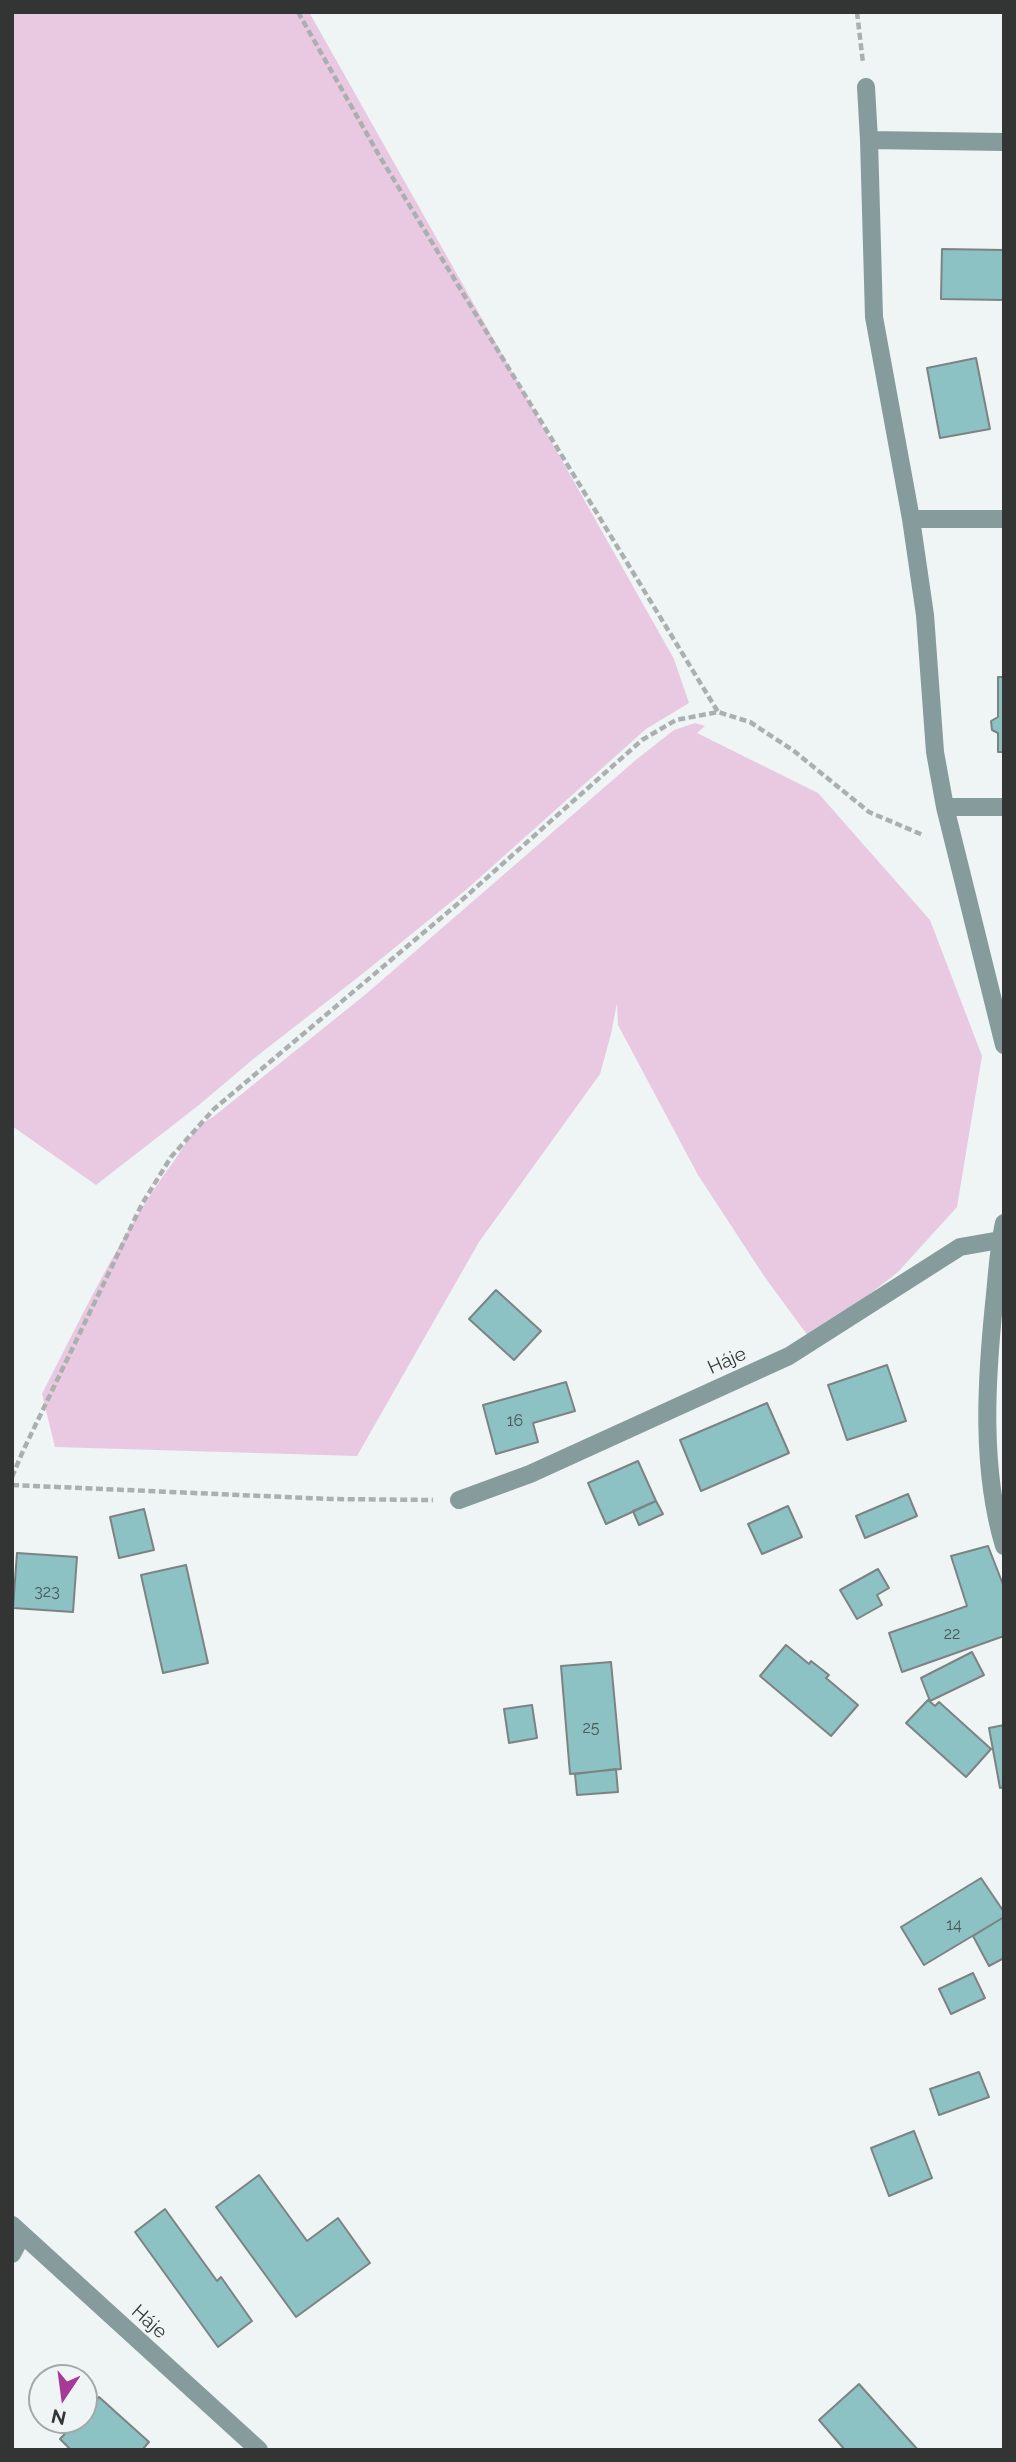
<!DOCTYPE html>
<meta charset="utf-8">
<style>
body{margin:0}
#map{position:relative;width:1016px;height:2462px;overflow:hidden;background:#eff4f5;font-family:Raleway,sans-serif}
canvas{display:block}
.frame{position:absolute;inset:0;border:14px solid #333535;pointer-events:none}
.north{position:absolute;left:28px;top:2364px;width:70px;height:70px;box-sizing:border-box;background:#eff4f5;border:2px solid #a4a8a8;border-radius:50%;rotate:193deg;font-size:19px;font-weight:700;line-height:28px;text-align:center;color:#333535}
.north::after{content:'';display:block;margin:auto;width:24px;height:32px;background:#a73998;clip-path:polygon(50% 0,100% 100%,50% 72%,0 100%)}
</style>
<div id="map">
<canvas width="1016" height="2462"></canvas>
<div class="frame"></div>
<div class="north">N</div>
</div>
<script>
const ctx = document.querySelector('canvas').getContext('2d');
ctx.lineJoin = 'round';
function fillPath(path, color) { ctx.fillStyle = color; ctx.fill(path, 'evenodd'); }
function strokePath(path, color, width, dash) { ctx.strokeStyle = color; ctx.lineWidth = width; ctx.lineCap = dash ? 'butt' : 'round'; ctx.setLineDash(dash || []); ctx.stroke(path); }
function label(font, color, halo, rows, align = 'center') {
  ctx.font = font + ' Raleway,sans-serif'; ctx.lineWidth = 5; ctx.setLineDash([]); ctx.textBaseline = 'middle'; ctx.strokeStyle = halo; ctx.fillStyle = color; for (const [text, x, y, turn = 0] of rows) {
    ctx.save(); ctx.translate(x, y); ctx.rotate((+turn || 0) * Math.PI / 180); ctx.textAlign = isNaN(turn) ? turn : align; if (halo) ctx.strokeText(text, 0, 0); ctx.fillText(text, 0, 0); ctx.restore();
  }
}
const green = new Path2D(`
 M12 12H309L674 659 689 703 646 729 467 889 366 971 252 1060 199 1105 96 1185 12 1126Z
 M695 723 705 726 697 733 818 793 930 920 982 1056 957 1207 898 1272 811 1340 764 1276 698 1175 618 1025 617 1003 611 1034 600 1074 479 1242 357 1456 55 1447 42 1394C83 1314 121 1233 174 1161 185 1145 195 1126 213 1117L366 994 637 759 674 730Z`);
const building = new Path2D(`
 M942 249 1004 250V300L941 299Z
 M976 358 990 429 940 438 927 368Z
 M998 677H1004V752H998V733L992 730 991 721 998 717Z
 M496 1290 541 1331 514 1360 469 1319Z
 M887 1365 906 1421 847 1440 828 1385Z
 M566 1382 575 1411 533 1423 538 1442 496 1454 483 1405Z
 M767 1403 789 1453 701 1491 680 1440Z
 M638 1461 656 1501 606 1524 588 1483Z
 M908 1494 917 1516 865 1538 856 1516Z
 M656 1501 663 1514 639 1525 633 1511Z
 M788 1506 802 1537 762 1554 748 1524Z
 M144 1509 154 1550 119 1558 110 1517Z
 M988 1546 1004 1587V1636L902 1672 889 1633 967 1606 951 1556Z
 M17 1553 77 1557 73 1612 13 1608Z
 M186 1565 208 1663 163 1673 141 1575Z
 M878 1569 889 1588 877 1595 882 1605 857 1619 840 1590Z
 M786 1645 809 1664 811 1661 829 1675 826 1678 858 1705 831 1736 760 1676Z
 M972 1652 984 1675 930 1701 921 1678Z
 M611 1662 621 1769 570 1774 561 1666Z
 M928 1700 935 1706 939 1702 991 1749 966 1777 906 1723Z
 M532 1705 537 1738 509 1743 504 1709Z
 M1004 1725V1787L1000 1788 989 1728Z
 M616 1769 618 1792 577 1795 575 1774Z
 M981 1878 1004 1912V1917L924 1965 901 1927Z
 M1004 1917V1958L989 1966 973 1936Z
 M973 1973 985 1998 951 2014 939 1989Z
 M979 2072 989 2097 939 2115 930 2089Z
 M914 2131 932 2178 889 2196 871 2148Z
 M259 2175 307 2241 338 2218 370 2263 296 2317 216 2207Z
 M165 2209 217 2281 221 2277 252 2321 218 2347 135 2232Z
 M859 2384 918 2450H845L819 2420Z
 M99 2397 149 2442 142 2450H71L60 2439 78 2420H84V2413Z`);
const path = new Path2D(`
 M298 12 380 157 718 712
 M857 12 863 63
 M12 1477 23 1451 142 1204 171 1157 214 1109 454 907 642 740 676 720 718 712 750 722 794 751 869 812 923 835
 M12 1485 331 1499 433 1500`);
const minor = new Path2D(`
 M866 87 869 140 874 317 911 519 925 615 935 752 945 807 1004 1045
 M869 140 1004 142
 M911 519H1004
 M945 807H1004
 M1004 1223C998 1250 997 1277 994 1304 986 1383 981 1469 1004 1546
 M459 1500 530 1474 789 1356 960 1247 1000 1240
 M12 2225 259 2450
 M12 2254 22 2235`);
const numberNames = [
 ["16",515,1421],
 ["323",47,1592],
 ["22",952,1634],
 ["25",591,1728],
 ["14",954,1925]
];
const streetNames = [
 ["Háje",727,1361,-24],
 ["Háje",149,2322,42]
];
fillPath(green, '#e9c9e2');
fillPath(building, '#8dc2c5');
strokePath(building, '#7d8282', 2);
strokePath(path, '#acafb0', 4.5, [7, 3.5]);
strokePath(minor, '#859b9c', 18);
label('16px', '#4a5859', null, numberNames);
label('19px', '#333535', '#eff4f5', streetNames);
</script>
